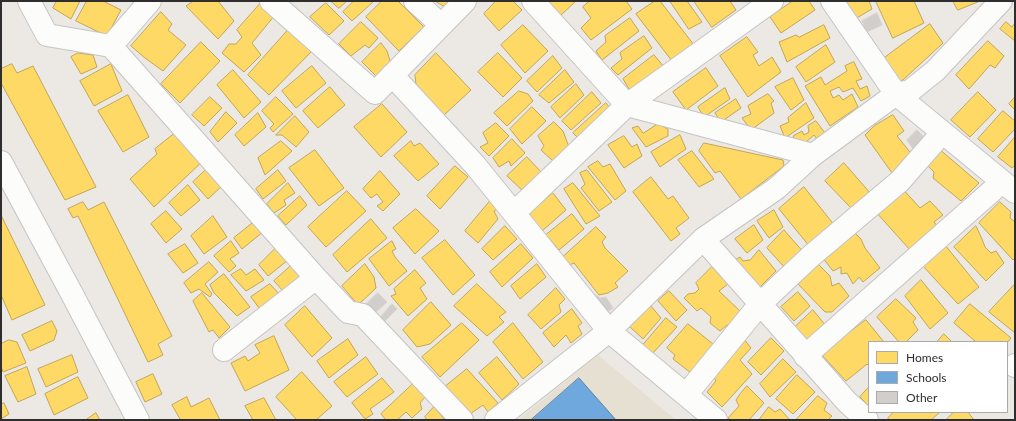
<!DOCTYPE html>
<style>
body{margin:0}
#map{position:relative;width:1016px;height:421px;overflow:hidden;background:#ece8e4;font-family:Lato,sans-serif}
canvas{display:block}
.frame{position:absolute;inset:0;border:2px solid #2e2e2e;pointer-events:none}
.legend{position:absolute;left:868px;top:341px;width:140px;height:72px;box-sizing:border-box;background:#fff;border:1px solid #ababab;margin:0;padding:5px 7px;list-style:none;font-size:12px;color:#2e2e2e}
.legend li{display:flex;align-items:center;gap:8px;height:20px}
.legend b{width:20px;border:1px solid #ababab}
</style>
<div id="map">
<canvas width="1016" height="421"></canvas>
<div class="frame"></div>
<ul class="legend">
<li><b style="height:11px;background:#ffd966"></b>Homes</li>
<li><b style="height:11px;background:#6fa8dc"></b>Schools</li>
<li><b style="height:11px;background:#d1cecb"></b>Other</li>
</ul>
</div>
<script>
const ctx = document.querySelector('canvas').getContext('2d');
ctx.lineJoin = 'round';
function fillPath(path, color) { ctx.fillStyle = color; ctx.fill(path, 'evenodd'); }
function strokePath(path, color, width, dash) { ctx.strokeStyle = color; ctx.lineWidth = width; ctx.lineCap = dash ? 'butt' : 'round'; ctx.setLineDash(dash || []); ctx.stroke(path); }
const education = new Path2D(`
 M598 355 676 420H518Z`);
const homes = new Path2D(`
 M57 1H80L71 19 53 8Z
 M87 1H103L121 10 107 36 76 21Z
 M190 1H218L234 21 218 39 186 6 192 2Z
 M331 1H347L339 8Z
 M354 1H374L352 21 343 12Z
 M382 1H398L424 27 399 51 366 17Z
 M435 1H452L446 7Z
 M496 1H513L522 10 499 31 484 14Z
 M546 1H576L560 16Z
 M590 1H626L632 9 591 40 581 28 591 18 583 7Z
 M655 1H660L694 45 672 61 636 14Z
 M670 1H687L702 22 689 29Z
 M694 1H730L736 10 712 27Z
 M793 1H809L815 10 781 33 770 17Z
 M844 1H869L872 9 855 19Z
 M876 1H914L924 23 893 38Z
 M953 1H980L958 10Z
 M326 3 344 21 329 35 310 17Z
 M260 4 275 15 252 43 261 55 244 72 222 53 229 44H236L242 37 237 30Z
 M161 12 172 24 168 30 186 45 163 71 145 58 131 46Z
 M630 18 639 31 602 60 596 51 606 42 605 36Z
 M361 22 378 38 369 48 365 45 351 56 339 44Z
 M1006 22 1012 27 1015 23V41L1000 29Z
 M930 24 943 43 904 79 899 82 883 59Z
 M523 25 548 51 525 73 501 45Z
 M824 25 830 38 787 62 779 42 796 35 799 37Z
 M289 29 312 51 269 95 248 75Z
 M644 36 652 48 618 75 611 68 622 59 620 53Z
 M747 37 758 52 753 55 759 66 772 57 781 72 748 97 720 56Z
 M988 41 1004 56 995 68 990 65 969 89 956 75Z
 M201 42 220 61 180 103 161 84Z
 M381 43 387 51 391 64 377 77 362 62Z
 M826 45 835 62 806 82 796 67Z
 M78 53 93 55 97 67 81 74 71 57Z
 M436 53 471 90 443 116 416 85 415 75Z
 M498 53 522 78 503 97 478 72Z
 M654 55 665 68 632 94 623 79Z
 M553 56 562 68 537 92 527 81Z
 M854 62 862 79 856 81 860 89 867 86 870 96 861 101 853 88 843 92 839 87 830 91 833 98 839 95 843 100 852 94 858 107 830 126 805 86 821 77 825 85 847 71 845 66Z
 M12 64 17 73 33 66 96 187 65 200 1 83V69Z
 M111 64 122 91 94 106 80 81Z
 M312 66 326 83 296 108 282 91Z
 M706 68 718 86 686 110 673 92Z
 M233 70 261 102 244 118 217 85Z
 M565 70 574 82 549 103 539 95Z
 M793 78 804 100 791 110 775 87Z
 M576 84 584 95 560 118 551 107Z
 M330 87 345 105 318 128 303 111Z
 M725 88 730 99 704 117 698 107Z
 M519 91 528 94 533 101 507 126 494 113Z
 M592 92 601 103 571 130 562 121Z
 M978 92 996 110 970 137 951 120Z
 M768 94 774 101 771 103 774 113 751 130 742 118 751 114 748 106Z
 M128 95 149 137 123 152 98 111Z
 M210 97 222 108 204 126 192 115Z
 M276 97 293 114 273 132 270 128 274 124 262 111Z
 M1015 97V110L1009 104Z
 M736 99 741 108 721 122 715 113Z
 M606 103 613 112 581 141 573 133Z
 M806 103 814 118 785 138 780 126 789 122 788 118Z
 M382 104 407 132 381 157 354 127Z
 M532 107 546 121 522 144 510 129Z
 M1003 111 1015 121V129L993 152 978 139Z
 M226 112 237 123 218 142 210 132Z
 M258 113 266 127 244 146 235 135Z
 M893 115 904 131 897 136 914 157 892 173 865 135 874 126Z
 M295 116 309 132 296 147 282 135H276Z
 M816 121 825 133 817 139 814 135 806 142 797 143 793 136 802 131 804 135 809 132 808 126Z
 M554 122 563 131 569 147 553 161 541 150 544 146 538 136Z
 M496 123 509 136 489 156 480 147 488 143 483 133Z
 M658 124 668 129V136L646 147 632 128 638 126 643 133Z
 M174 134 204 160 154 207 130 179 157 154 155 149Z
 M680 135 686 149 660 167 651 152Z
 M624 136 632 147 637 144 642 156 624 168 608 145Z
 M1015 137V165L1012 168 998 157Z
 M512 139 525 153 511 166 509 161 499 167 493 158Z
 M281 141 292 151 265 175 258 158Z
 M411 141 414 146 420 143 439 164 418 181 394 156Z
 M704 143 783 160 784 166 741 199 720 171 715 173 699 151Z
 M938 148 979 183 961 201 933 178 934 172 923 161Z
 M315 150 344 188 319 206 289 168Z
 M692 151 714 179 699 187 678 160Z
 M527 157 543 174 523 191 507 176Z
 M598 161 603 167 610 164 626 191 615 200 588 167Z
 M844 163 871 194 851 208 825 181Z
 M455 166 468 177 440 209 427 196Z
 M209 167 224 184 208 199 193 182Z
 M278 170 286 181 263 199 256 189Z
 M587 170 612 202 599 211 581 188 585 184 580 173Z
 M380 171 400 194 383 211 377 206 383 202 377 194 371 198 363 189Z
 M651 177 668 199 673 196 689 218 676 228 680 234 671 241 633 192Z
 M288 183 295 193 284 200 286 205 274 213 267 204Z
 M573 183 600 216 586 224 564 189Z
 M188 185 200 200 181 216 169 203Z
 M804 187 835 226 810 247 779 209Z
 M901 187 920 208 930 201 943 215 934 222 938 227 911 251 875 211Z
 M347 191 366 211 326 247 308 227Z
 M553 193 566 210 542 231 529 214Z
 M300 196 307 205 286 225 278 216Z
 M491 200 498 209 494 211 498 219 478 243 465 231Z
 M83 202 88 210 104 202 172 336 158 344 163 355 148 362 78 216 73 218 68 209Z
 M1000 202 1011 212 1010 218 1015 222V258L1013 260 979 223Z
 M416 209 439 231 415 254 393 228Z
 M774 210 783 227 769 238 757 221Z
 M166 211 182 229 166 243 151 224Z
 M572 214 584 229 559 250 546 235Z
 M1 215 45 305 12 320 1 295Z
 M213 216 227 237 204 254 191 236Z
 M371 219 387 238 347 272 333 255Z
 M254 222 263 232 242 249 234 238Z
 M754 225 763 240 747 253 735 239Z
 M505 226 517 239 493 260 482 249Z
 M976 226 982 239 985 247 991 253 996 251 1004 263 986 281 954 247Z
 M596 227 606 237 602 242 605 248 628 271 615 283 618 287 608 293 599 295 574 263 567 266 563 257Z
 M784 230 805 254 786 269 767 248Z
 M853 231 861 239 865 248 880 268 863 282 859 277 853 284 847 273 841 274V267L833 271 822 257Z
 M445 240 475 275 453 295 422 258Z
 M231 241 239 253 230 259 236 266 229 272 214 256Z
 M392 241 396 249 392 251 395 257 407 271 389 286 369 259Z
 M185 244 198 263 183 273 168 254Z
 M521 244 533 258 502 287 490 272Z
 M945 245 979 287 958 304 922 265Z
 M277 247 288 260 268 276 259 265Z
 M759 250 776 271 759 288 733 261 740 257 743 261 750 260Z
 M209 262 218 272 205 284 212 294 210 297 199 289 191 293 184 283Z
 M817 263 830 276 832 286 839 283 849 296 832 312H825L797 283Z
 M365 264 374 277 376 288 358 305 342 286Z
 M537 264 546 277 520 299 511 286Z
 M292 265 303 278 284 292 274 281Z
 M712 267 728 284 719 291 742 313 732 328 727 325 720 331 710 323 711 317 701 308 697 311 684 298 688 294 695 293 699 289 696 283Z
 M241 269 246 275 255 269 264 280 246 291 231 275Z
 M415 270 426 283 420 288 427 299 408 316 391 296 396 294 394 289Z
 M224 274 250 307 237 316 214 293 210 285Z
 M921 280 948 313 930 329 905 296Z
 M270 284 281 296 278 300 275 296 266 304 262 312 251 297Z
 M477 284 506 312 499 317 504 322 487 336 454 306Z
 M1015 284V333L989 312Z
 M556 288 565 299 559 305 561 312 541 329 528 315Z
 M669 291 687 310 676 321 658 301Z
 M798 292 810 306 794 321 781 307Z
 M202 293 230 327 219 338 213 330 209 332 193 301Z
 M896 299 916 318 913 322 918 330 906 342H899L877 317Z
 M431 302 451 325 430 344 417 347 403 330Z
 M970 304 1011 338 1007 343 976 342 954 323Z
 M650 305 661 318 643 339 629 326Z
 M305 306 332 338 312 357 285 325Z
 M572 309 582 323 578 326 582 334 571 343 566 335 554 347 543 333Z
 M813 310 827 327 810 340 803 342 792 330Z
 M666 318 677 327 652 354 643 345Z
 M866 320 884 342H869V366L867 364 846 381 821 354Z
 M52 321 57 331 54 340 30 351 22 335Z
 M462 323 479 340 440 377 422 357Z
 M513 323 543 362 523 379 493 342Z
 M688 324 713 344 691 373 673 359 675 355 667 348Z
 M944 334 952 342H937Z
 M274 336 289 370 245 391 231 363 245 356 248 361 260 353 255 345Z
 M743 338 751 348 740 360 752 374 722 407 707 392 716 381 713 376 729 361 726 357Z
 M771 338 784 351 761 375 748 362Z
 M348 339 358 355 329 378 317 361Z
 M9 340 17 342 26 363 3 372 1 366V344Z
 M72 355 78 372 46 387 38 369Z
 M366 357 378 374 347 397 334 382Z
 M497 357 519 384 502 400 479 373Z
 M783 359 796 372 770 397 760 384Z
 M27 367 36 394 18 402 5 376Z
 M467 369 498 403 488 412 483 405 470 414 446 386Z
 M302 372 332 406 316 420H297L276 397Z
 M153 374 162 394 145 402 136 382Z
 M797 375 815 392 793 414 776 399Z
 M78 377 88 398 54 415 45 394Z
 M382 378 394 392 370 409 373 414 365 419 352 403Z
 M413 384 425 397 420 403 422 409 412 418 406 412 397 420H386L381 414Z
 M747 386 764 403 749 420H731L728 418 739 406 736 400 740 394Z
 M869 387V406L860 397Z
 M818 396 827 403 824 410 832 416 828 420H796Z
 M187 397 191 407 209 398 220 420H178L180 419 172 405Z
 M264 398 276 420H253L245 406Z
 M4 403 9 414 1 419V405Z
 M434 407 445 420H427L425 417Z
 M769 407 775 412 780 409 790 420H759Z
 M894 412H940L931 420H889L888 418Z
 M954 412H968L974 420H946Z
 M96 413 100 420H86Z`);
const schools = new Path2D(`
 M579 378 616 420H531Z`);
const building = new Path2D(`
 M877 13 882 25 867 32 862 21Z
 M917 130 925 138 913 149 907 140Z
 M378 293 387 302 375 313 366 304Z
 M596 295 600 298 606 297 613 308 604 315 591 298Z
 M392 304 397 309 385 321 380 318Z`);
const minor = new Path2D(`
 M29 1 47 35 111 46
 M150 1 111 46 316 278 348 312 363 315 462 420
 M271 1 375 93 465 1
 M415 1 441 25
 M533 1 627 105 813 155
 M832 1 896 94 1015 192
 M392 75 475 165 609 331 716 420
 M1 162 72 294 138 420
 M514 213 627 105 772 1
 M703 239 847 402 867 420
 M224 350 316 278
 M805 356 1002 182
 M1015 365V366
 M686 395 760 304 811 256 900 181 942 133
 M496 420 609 331 703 239 777 188 813 155 896 94 910 91 935 71 1001 1`);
fillPath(education, '#e6e0d3');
fillPath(homes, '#ffd966');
strokePath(homes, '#c0a655', 1);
fillPath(schools, '#6fa8dc');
strokePath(schools, '#5c83a8', 1);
fillPath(building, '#d1cecb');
strokePath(building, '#d7d4d0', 1);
strokePath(minor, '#c5c4c5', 24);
strokePath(minor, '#fcfcfb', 22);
</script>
